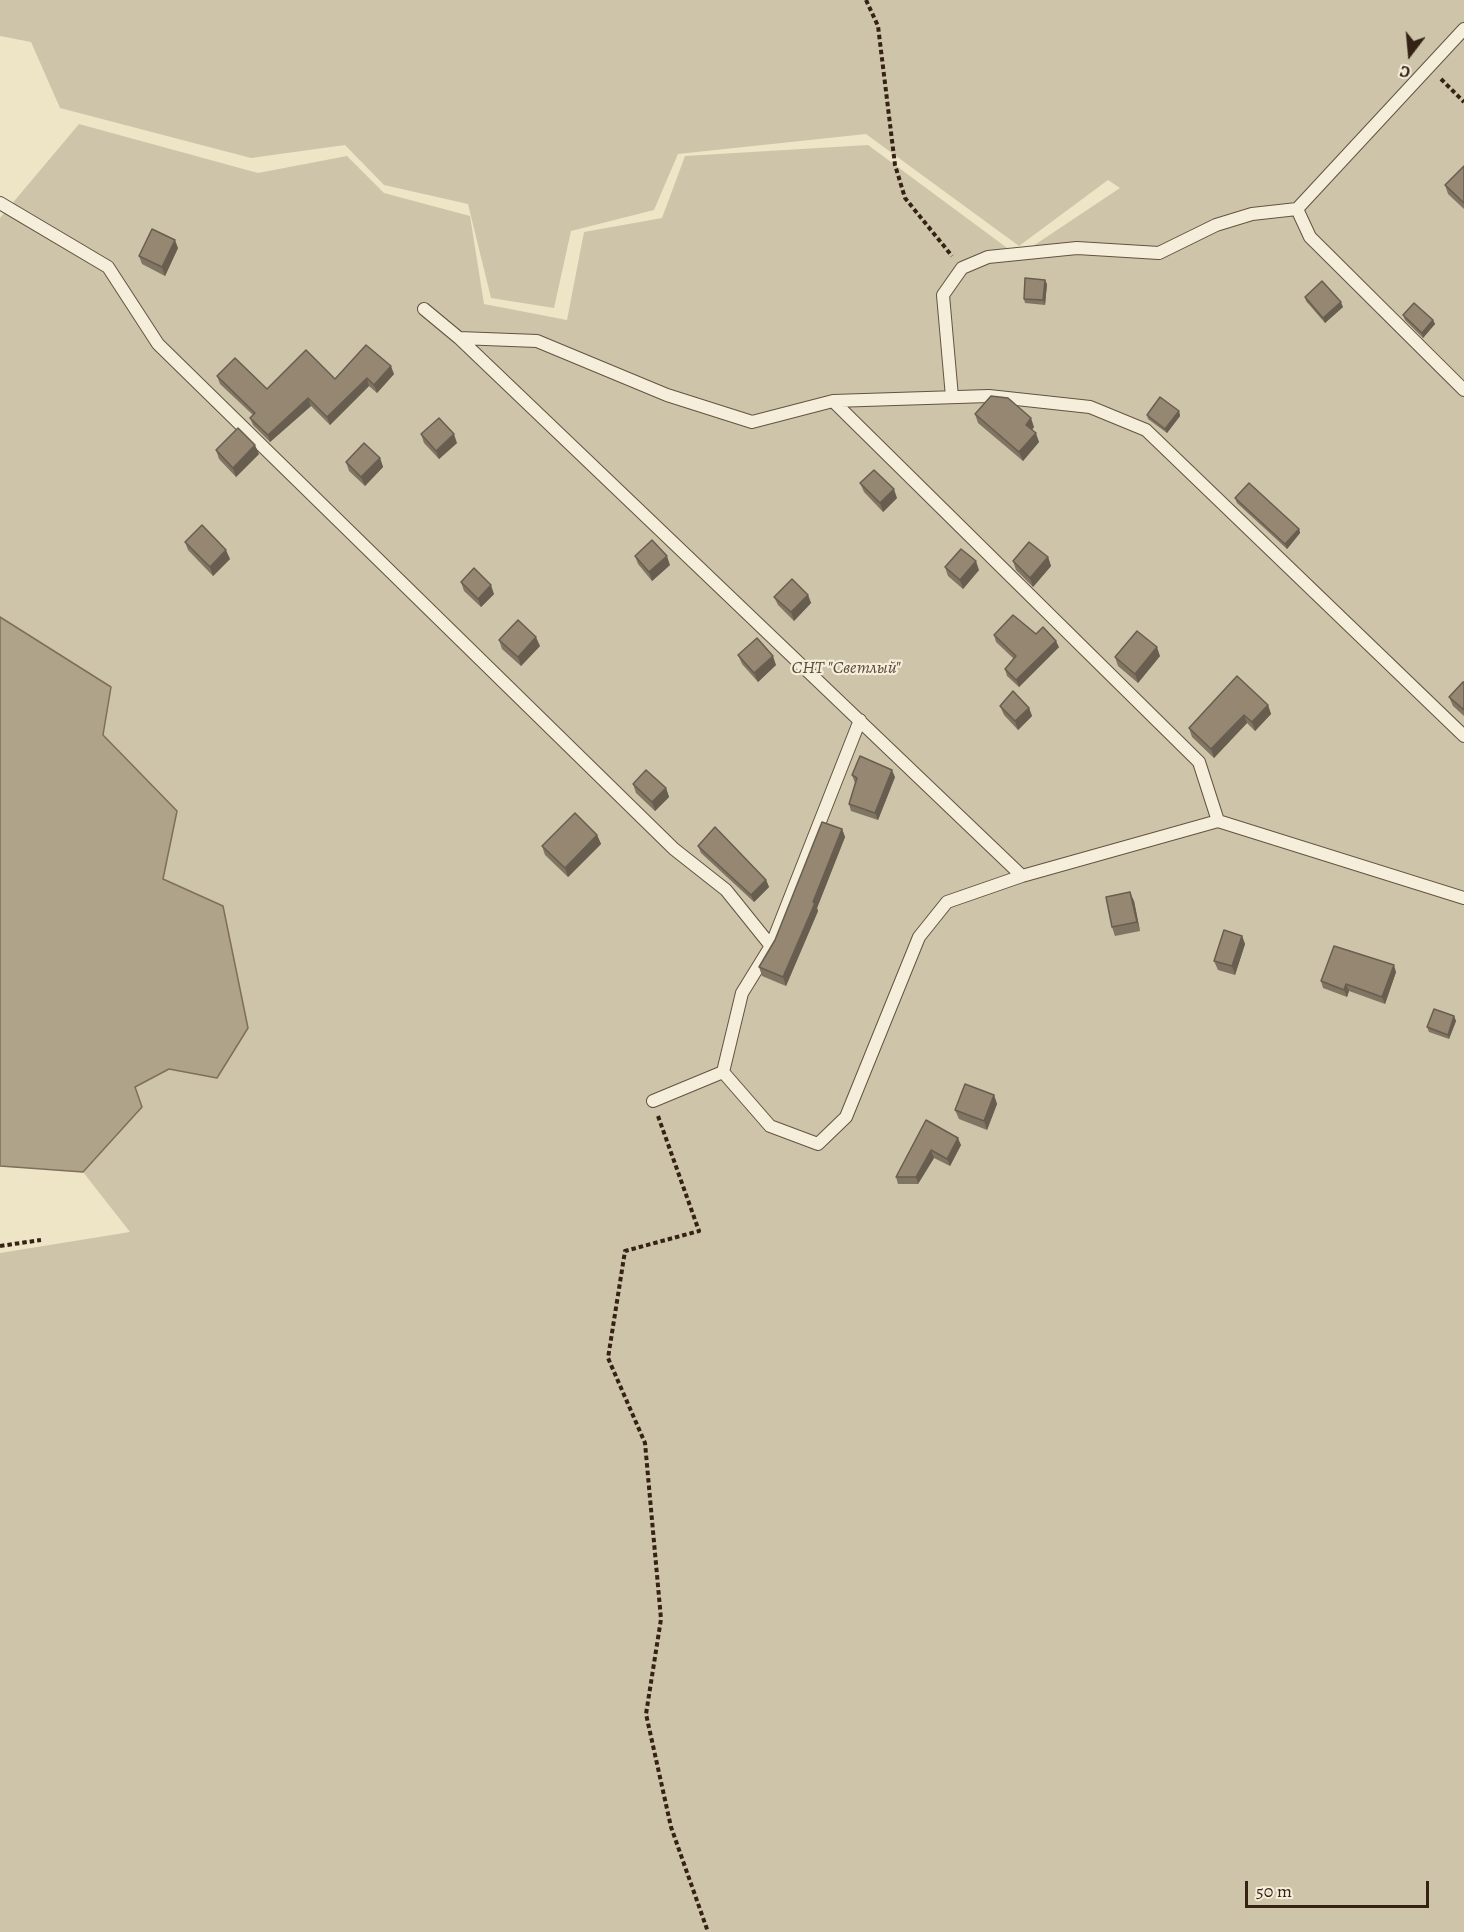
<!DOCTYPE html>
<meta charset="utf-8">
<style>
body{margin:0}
#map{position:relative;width:1464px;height:1932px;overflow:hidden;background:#eee5c7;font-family:Alegreya,serif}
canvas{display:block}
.north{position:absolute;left:1380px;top:24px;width:60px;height:60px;-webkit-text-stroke:4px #f4eedb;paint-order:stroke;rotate:196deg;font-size:16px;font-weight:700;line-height:24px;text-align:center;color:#342215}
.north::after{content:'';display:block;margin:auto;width:21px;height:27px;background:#342215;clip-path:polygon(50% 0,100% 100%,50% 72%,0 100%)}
.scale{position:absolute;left:1245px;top:1881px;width:184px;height:27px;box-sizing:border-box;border:3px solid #342215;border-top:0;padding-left:8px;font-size:18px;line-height:21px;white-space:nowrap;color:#342215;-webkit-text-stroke:4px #f4eedb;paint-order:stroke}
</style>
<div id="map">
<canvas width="1464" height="1932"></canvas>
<div class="north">С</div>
<div class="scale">50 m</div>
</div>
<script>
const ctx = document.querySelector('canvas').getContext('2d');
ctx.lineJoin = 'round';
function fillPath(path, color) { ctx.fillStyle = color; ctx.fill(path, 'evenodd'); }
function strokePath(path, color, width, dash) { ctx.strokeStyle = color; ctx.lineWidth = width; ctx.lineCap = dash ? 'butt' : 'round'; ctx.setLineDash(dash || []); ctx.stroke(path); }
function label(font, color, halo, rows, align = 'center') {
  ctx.font = font + ' Alegreya,serif'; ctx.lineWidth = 4.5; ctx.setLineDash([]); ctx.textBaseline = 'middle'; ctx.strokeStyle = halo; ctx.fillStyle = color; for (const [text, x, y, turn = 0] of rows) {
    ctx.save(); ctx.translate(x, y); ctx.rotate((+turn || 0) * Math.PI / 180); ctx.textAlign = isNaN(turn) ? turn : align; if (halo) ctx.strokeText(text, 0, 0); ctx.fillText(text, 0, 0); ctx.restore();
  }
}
const green = new Path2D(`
 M0 0H1464V1932H0V1253L130 1232 83 1172 142 1107 134 1087 169 1069 217 1078 163 879 177 811 103 735 111 687 0 617V218L79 124 258 173 347 156 384 193 470 216 484 304 567 320 584 232 662 218 685 156 868 145 1018 256 1120 188 1108 180 1019 246 866 134 678 154 654 210 571 231 554 308 491 298 468 204 384 185 345 145 251 158 60 108 31 42 0 36Z`);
const water = new Path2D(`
 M0 617 111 687 103 735 177 811 163 879 223 906 248 1028 217 1078 169 1069 135 1087 142 1107 83 1172 0 1166Z`);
const path = new Path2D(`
 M866 0 878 26 895 165 905 198 952 256
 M1441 79 1464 102
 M658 1116 699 1231 625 1251 608 1358 645 1443 661 1619 646 1714 671 1827 708 1932
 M0 1246 41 1240`);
const lane = new Path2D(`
 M1464 29 1297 209 1310 237 1464 390
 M0 203 108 267 158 344 674 849 726 890 771 946
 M424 309 459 338 1022 876
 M459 338 537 341 667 395 752 422 833 401 989 396 1090 407 1146 430 1464 736
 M952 397 943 295 962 268 988 257 1077 248 1159 253 1216 225 1252 214 1297 209
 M833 401 1199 762 1218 821
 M860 720 771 946 742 993 723 1072 770 1126 818 1144 846 1117 919 937 947 902 1022 876 1218 821 1464 898
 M653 1101 723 1072`);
const wall = new Path2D(`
 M1464 166V209L1448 194 1445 185Z
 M178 248 165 276 142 264 139 256Z
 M1047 284 1045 305 1025 303 1024 299Z
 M1305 297 1343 307 1325 323 1306 301Z
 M1403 315 1433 320 1435 324 1423 338 1405 320Z
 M394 374 377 393 369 386 330 425 311 406 270 442 253 425 250 418 253 415 220 384 217 376 267 389Z
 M1179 411 1180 416 1167 433 1148 419 1147 415Z
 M975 414 1034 427 1032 430 1039 442 1023 461 978 423Z
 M421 434 457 443 439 459 424 443Z
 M216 450 259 454 236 477 219 459Z
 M380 458 383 467 365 486 349 471 346 462Z
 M860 483 897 498 883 512 864 492Z
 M1235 498 1299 529 1300 533 1287 549 1237 503Z
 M185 542 230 559 213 576 188 550Z
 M635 556 670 565 652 581 638 564Z
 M1048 557 1051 566 1033 587 1016 570 1013 561Z
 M945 567 979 570 963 589 948 576Z
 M461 582 494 594 481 607 464 591Z
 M808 595 811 603 794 621 778 605 774 597Z
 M1036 634 1059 647 1019 687 1007 676 1005 669 1014 659 996 642 994 635Z
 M499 640 540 646 521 666 502 649Z
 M738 655 776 665 758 682 742 664Z
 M1160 656 1138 683 1118 666 1115 657Z
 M1464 682V716L1453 706 1449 697Z
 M1268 705 1271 714 1255 731 1247 723 1214 758 1192 737 1189 728Z
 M1000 706 1029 708 1032 716 1018 730 1004 715Z
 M852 775 895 777 878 820 851 811 849 804 855 783Z
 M633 784 666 788 669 797 655 811 636 793Z
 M842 829 845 837 817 908 818 911 786 986 762 976 759 967Z
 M597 835 601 844 568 877 545 855 542 846Z
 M698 846 766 880 769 887 754 902 701 853Z
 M1134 901 1140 931 1115 936 1112 927Z
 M1242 936 1245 944 1235 975 1218 970 1214 961Z
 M1396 972 1385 1004 1349 991 1347 997 1323 988 1321 981Z
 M1454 1016 1456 1021 1449 1039 1429 1032 1427 1027Z
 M994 1095 997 1104 987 1130 959 1119 955 1110Z
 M926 1120 961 1145 950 1166 934 1158 918 1184H898L896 1177Z`);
const shadedWall = new Path2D(`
 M175 240 178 248 165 276 162 267Z
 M1045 280 1047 284 1045 305 1043 300Z
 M1341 302 1343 307 1325 323 1323 318Z
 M1433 320 1435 324 1423 338 1422 333Z
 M391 366 394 374 377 393 374 385Z
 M367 378 369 386 330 425 327 417Z
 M308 398 311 406 270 442 268 435Z
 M1179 411 1180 416 1167 433 1165 429Z
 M1031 418 1034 427 1029 433 1026 425Z
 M1036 433 1039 442 1023 461 1019 452Z
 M454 434 457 443 439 459 436 451Z
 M255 445 259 454 236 477 233 468Z
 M380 458 383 467 365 486 361 477Z
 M894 489 897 498 883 512 880 503Z
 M1299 529 1300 533 1287 549 1285 544Z
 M226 550 230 559 213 576 210 567Z
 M667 556 670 565 652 581 649 572Z
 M1048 557 1051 566 1033 587 1030 578Z
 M976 561 979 570 963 589 960 580Z
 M491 585 494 594 481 607 478 599Z
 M808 595 811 603 794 621 791 612Z
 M536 637 540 646 521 666 518 657Z
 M1056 641 1059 647 1019 687 1016 680Z
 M1157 647 1160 656 1138 683 1135 674Z
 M773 656 776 665 758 682 754 673Z
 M1268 705 1271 714 1255 731 1252 722Z
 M1029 708 1032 716 1018 730 1015 721Z
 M1244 715 1247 723 1214 758 1211 749Z
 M892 770 895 777 878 820 875 813Z
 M666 788 669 797 655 811 652 802Z
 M842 829 845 837 817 908 818 911 786 986 783 977Z
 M597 835 601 844 568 877 565 868Z
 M766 880 769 887 754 902 751 895Z
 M1130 892 1134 901 1140 931 1137 922Z
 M1242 936 1245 944 1235 975 1232 966Z
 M1394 965 1396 972 1385 1004 1382 997Z
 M1346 984 1349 991 1347 997 1344 990Z
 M1454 1016 1456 1021 1449 1039 1448 1035Z
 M994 1095 997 1104 987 1130 984 1121Z
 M958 1138 961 1145 950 1166 947 1159Z
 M931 1150 934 1158 918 1184 916 1177Z`);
const building = new Path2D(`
 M1464 166V203L1445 185Z
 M152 229 175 240 162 267 139 256Z
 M1025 278 1045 280 1043 300 1024 299Z
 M1322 281 1341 302 1323 318 1305 297Z
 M1414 303 1433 320 1422 333 1403 315Z
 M366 345 391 366 374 385 367 378 327 417 308 398 268 435 250 418 255 413 217 376 235 358 267 389 306 350 335 379Z
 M991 396 1008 398 1031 418 1026 425 1036 433 1019 452 975 414Z
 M1160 397 1179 411 1165 429 1147 415Z
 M439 418 454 434 436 451 421 434Z
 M238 428 255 445 233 468 216 450Z
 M364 443 380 458 361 477 346 462Z
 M874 470 894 489 880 503 860 483Z
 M1249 483 1299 529 1285 544 1235 498Z
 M202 525 226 550 210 567 185 542Z
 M652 540 667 556 649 572 635 556Z
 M1029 542 1048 557 1030 578 1013 561Z
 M961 549 976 561 960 580 945 567Z
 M474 568 491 585 478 599 461 582Z
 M792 579 808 595 791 612 774 597Z
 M1013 615 1036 634 1043 627 1056 641 1016 680 1005 669 1016 656 994 635Z
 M518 620 536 637 518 657 499 640Z
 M1137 631 1157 647 1135 674 1115 657Z
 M757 638 773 656 754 673 738 655Z
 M1237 676 1268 705 1252 722 1244 715 1211 749 1189 728Z
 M1463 682H1464V710L1449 697Z
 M1013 691 1029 708 1015 721 1000 706Z
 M860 756 892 770 875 813 849 804 857 778 852 775Z
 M646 770 666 788 652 802 633 784Z
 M575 813 597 835 565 868 542 846Z
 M822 822 842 829 813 902 815 903 783 977 759 967 775 940Z
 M715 827 766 880 751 895 698 846Z
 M1130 892 1137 922 1112 927 1106 897Z
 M1224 930 1242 936 1232 966 1214 961Z
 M1334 946 1394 965 1382 997 1346 984 1344 990 1321 981Z
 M1434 1009 1454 1016 1448 1035 1427 1027Z
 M965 1084 994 1095 984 1121 955 1110Z
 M926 1120 958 1138 947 1159 931 1150 916 1177H896Z`);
const parkNames = [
 ["СНТ \"Светлый\"",846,669]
];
fillPath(green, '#cec4a9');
fillPath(water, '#afa38a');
strokePath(water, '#7e6f5b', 1.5);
strokePath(lane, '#625342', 14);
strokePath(path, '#342215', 4, [4.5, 3]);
strokePath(lane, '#f4eedb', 12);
fillPath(wall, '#807462');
fillPath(shadedWall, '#685e50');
fillPath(building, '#958772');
strokePath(building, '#685e50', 1.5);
label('italic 18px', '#5a4a3a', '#f4eedb', parkNames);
</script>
